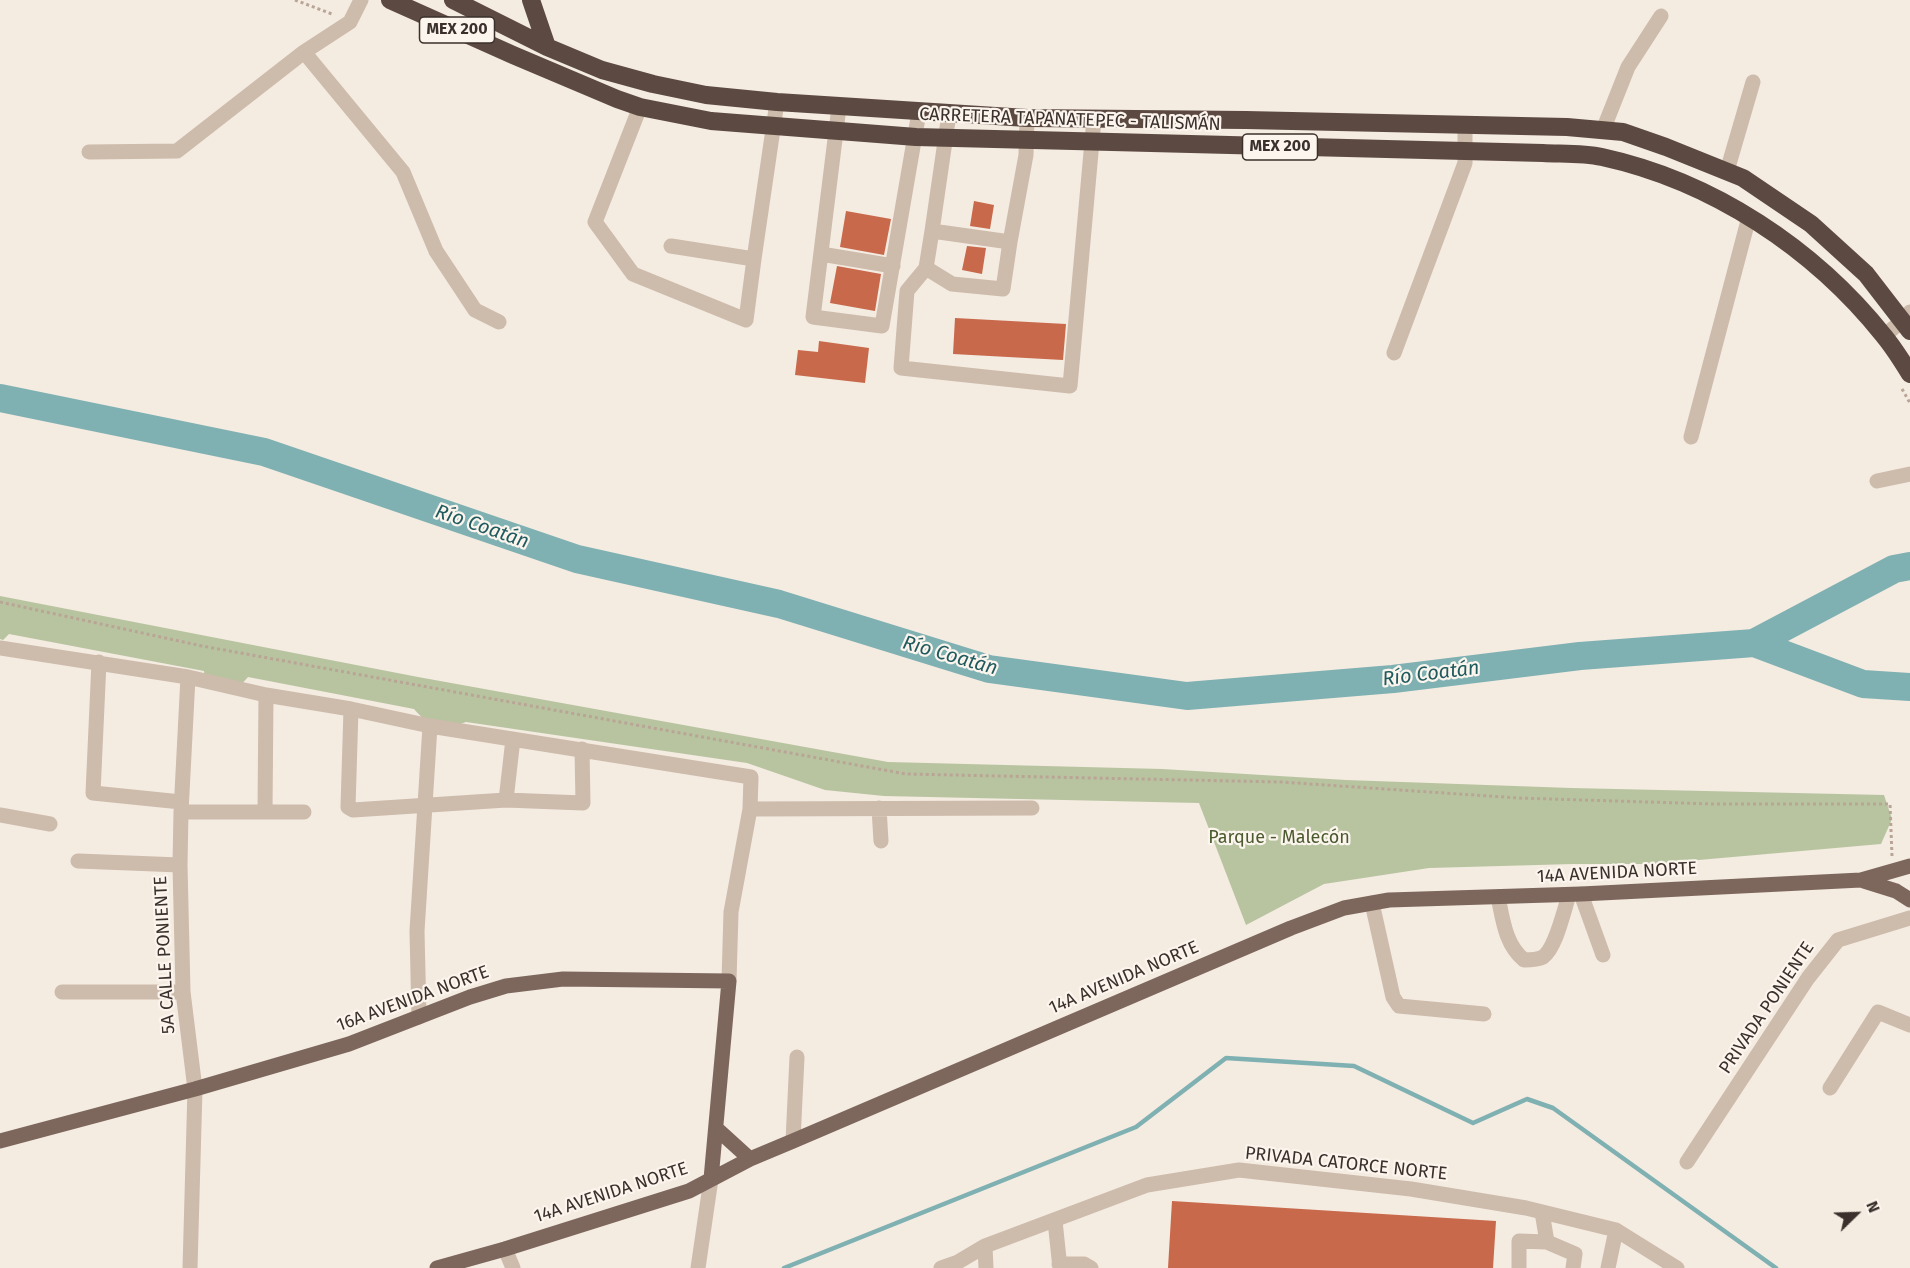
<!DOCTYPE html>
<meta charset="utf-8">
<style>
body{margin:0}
#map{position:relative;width:1910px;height:1268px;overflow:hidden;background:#f4ebe1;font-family:"Fira Sans",sans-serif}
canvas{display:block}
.north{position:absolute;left:1826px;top:1184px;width:60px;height:60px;-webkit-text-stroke:4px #fbf5ee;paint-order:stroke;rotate:67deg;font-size:16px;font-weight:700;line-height:24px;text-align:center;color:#3b302b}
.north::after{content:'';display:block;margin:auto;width:21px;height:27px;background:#3b302b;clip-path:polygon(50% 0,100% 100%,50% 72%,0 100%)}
</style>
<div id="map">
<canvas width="1910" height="1268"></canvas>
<div class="north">N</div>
</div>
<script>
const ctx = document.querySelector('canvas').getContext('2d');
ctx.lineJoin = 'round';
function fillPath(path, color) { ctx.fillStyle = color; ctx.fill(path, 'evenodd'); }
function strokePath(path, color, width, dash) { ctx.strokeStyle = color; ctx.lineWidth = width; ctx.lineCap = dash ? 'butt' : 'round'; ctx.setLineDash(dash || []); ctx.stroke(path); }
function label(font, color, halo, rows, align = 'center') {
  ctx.font = font + ' "Fira Sans",sans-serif'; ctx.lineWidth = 4.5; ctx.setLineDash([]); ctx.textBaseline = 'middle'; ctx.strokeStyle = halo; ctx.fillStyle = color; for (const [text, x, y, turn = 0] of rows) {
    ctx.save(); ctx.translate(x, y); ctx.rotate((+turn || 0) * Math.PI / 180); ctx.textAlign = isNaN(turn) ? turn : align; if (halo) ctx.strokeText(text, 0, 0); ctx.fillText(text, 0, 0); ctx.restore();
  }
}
const green = new Path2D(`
 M0 596 418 677 888 762 1162 769 1346 780 1571 788 1884 795 1892 819 1881 844 1653 864H1573L1429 868 1324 884 1246 925 1199 803 884 796 825 790 747 763 466 722C443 731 430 728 414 709L248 677 239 687 205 680 204 671 9 634 3 640 0 639Z`);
const stream = new Path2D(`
 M784 1268 1136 1127 1226 1058 1354 1066 1473 1123 1527 1099 1553 1108 1776 1268`);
const river = new Path2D(`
 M0 398 264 452 577 559 779 604 989 669 1187 696 1393 679 1580 656 1754 643 1894 569 1910 566
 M1754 643 1863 684 1910 687`);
const building = new Path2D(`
 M974 201 994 205 990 229 970 226Z
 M846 211 891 219 884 255 840 247Z
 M967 246 986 248 982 274 962 270Z
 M837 266 881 274 875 311 830 303Z
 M955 318 1066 324 1063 360 953 354Z
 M819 341 869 348 865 383 795 375 798 350 818 352Z
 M1172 1201 1496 1221 1493 1268H1168Z`);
const path = new Path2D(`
 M295 0 332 14
 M1902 389 1910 403
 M0 602 202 646 906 774 1281 782 1518 798 1713 804H1890L1892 856`);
const minor = new Path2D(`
 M304 52 403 172 436 251 475 310 499 322
 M640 107 595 222 633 274 746 320 754 259
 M839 107 813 317 882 326 919 112
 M949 114 932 231 1010 242 1026 155 1027 118
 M1603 130 1628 67 1661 16
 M89 152 177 151 304 52 350 22 361 0
 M1727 171 1753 82
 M932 231 926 268 907 291 901 368 1070 386 1094 119
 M671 246 754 259 777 102
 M821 254 893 266
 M926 268 952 284 1003 289 1010 242
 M1884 336 1903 320 1910 312
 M1394 353 1465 163V124
 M1691 437 1749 217
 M1877 481 1910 474
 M0 648 188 677 266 695 351 709 430 726 751 777 750 809 731 912 729 981
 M99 662 93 793 181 802
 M188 677 181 812 180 865 183 992 195 1089 190 1268
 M351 709 348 807 353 810 506 800 583 803 582 749
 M506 800 513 739
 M879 808 881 841
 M750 809 1032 808
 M181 812H304
 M265 812 266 695
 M0 815 50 824
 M78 861 180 865
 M1581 894 1603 955
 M1498 897C1503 920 1505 944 1524 960 1530 960 1537 960 1543 957 1556 948 1564 910 1569 895
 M1372 903 1393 997 1399 1006 1484 1014
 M62 992H183
 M419 1017 417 931 430 726
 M1830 1088 1878 1012 1910 1025
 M793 1141 797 1057
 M1687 1162 1808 978 1838 940 1910 918
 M1542 1212 1547 1242
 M1055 1221 1060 1268
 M985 1246 986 1268
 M505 1249 513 1268
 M1059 1264H1084L1091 1268
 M698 1268 711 1179
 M941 1268 958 1262 985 1246 1147 1185 1239 1170 1411 1189 1526 1208 1616 1230 1677 1268
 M1519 1268V1241L1547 1242 1575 1254 1573 1268
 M1608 1268 1616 1230`);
const major = new Path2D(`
 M1864 881 1896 891 1910 900
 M717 1129 750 1159
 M0 1141 195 1089 349 1044 470 997 506 986 563 979 729 981 711 1179
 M437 1268 505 1249 689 1191 750 1159 793 1141 1291 928 1344 908 1389 900 1581 894 1861 880 1910 866`);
const highway = new Path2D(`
 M390 0 513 55 617 99 640 107 711 121 916 137 1543 153C1562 154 1583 153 1602 157 1712 181 1814 248 1884 336 1894 348 1902 361 1910 374
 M453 0 547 47 602 70 653 84 706 95 777 102 1027 118 1246 120 1567 127 1623 132 1666 147 1743 178 1811 224 1866 274 1910 331
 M531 0 547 47`);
const shields = [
 [457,30,75],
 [1280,147,75]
];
const shieldNames = [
 ["MEX 200",457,30],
 ["MEX 200",1280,147]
];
const streetNames = [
 ["CARRETERA TAPANATEPEC - TALISMÁN",1070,120,2],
 ["14A AVENIDA NORTE",1617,873,-3],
 ["5A CALLE PONIENTE",165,955,-93],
 ["14A AVENIDA NORTE",1124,978,-23],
 ["16A AVENIDA NORTE",413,999,-20],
 ["PRIVADA PONIENTE",1767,1008,-56],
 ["PRIVADA CATORCE NORTE",1346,1164,6],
 ["14A AVENIDA NORTE",611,1193,-18]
];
const parkNames = [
 ["Parque - Malecón",1279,838]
];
const waterNames = [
 ["Río Coatán",482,527,19],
 ["Río Coatán",950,656,16],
 ["Río Coatán",1431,674,-7]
];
fillPath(green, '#b8c4a0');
strokePath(stream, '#7fb0b2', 4.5);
strokePath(river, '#7fb0b2', 28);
fillPath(building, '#c8694b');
strokePath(path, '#b9a596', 3, [3, 3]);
strokePath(minor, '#cdbbac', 15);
strokePath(major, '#7d675c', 15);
strokePath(highway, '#5c4a42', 18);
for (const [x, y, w] of shields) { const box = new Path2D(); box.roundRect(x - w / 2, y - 13, w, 26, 4.5); ctx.fillStyle = '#fbf5ee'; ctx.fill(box); strokePath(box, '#3b302b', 1.5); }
label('bold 16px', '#3b302b', null, shieldNames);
label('18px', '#3b302b', '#fbf5ee', streetNames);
label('18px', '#4a5a2e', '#fbf5ee', parkNames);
label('italic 20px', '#1f5a5e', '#fbf5ee', waterNames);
</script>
